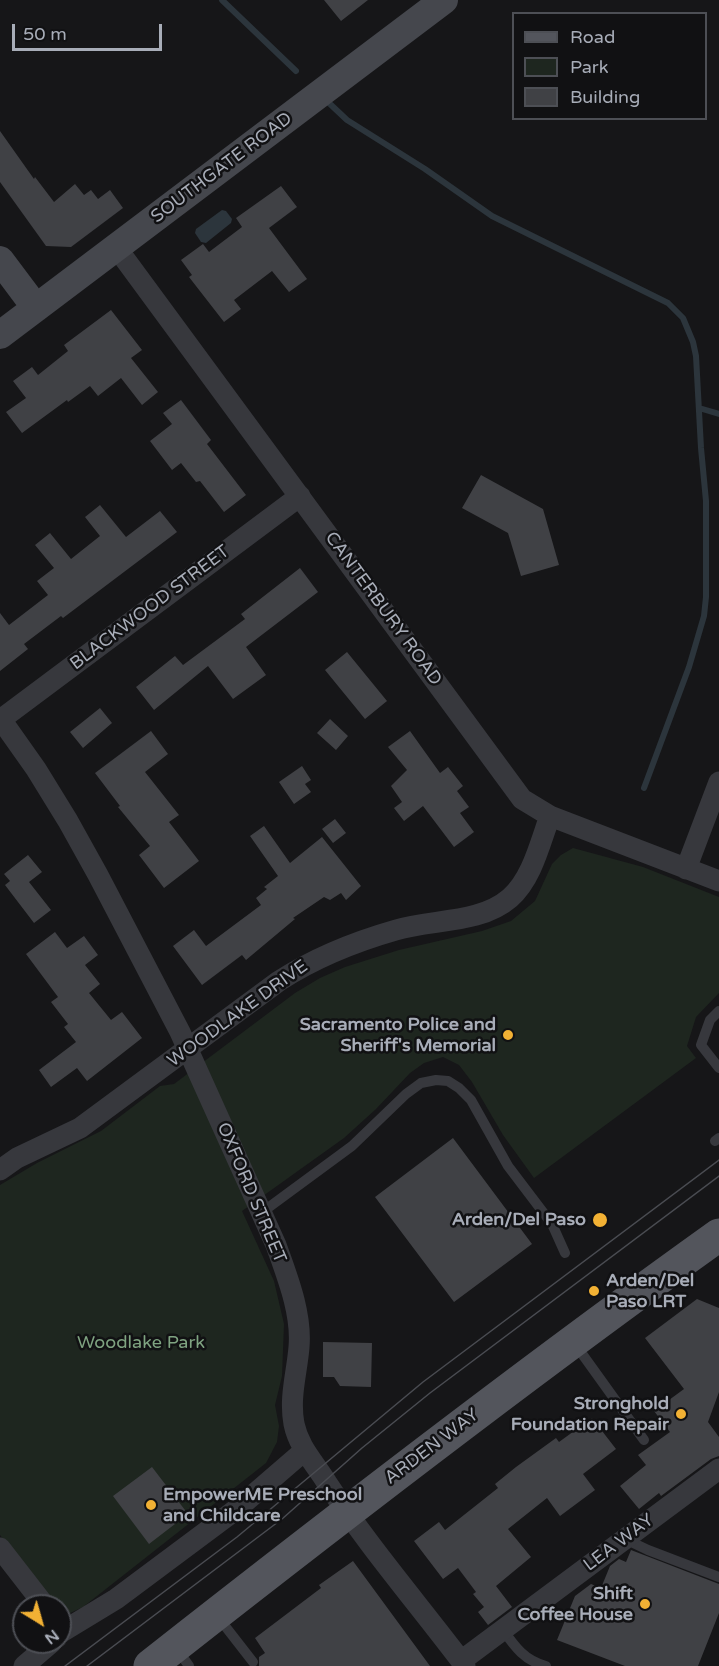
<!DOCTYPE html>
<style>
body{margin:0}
#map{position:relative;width:719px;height:1666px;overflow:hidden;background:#161618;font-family:"Varela Round",sans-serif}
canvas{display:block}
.legend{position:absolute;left:512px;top:12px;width:195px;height:108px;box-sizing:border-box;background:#111113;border:2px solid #4d4f55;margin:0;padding:8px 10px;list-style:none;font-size:18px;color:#a8adb8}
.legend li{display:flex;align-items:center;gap:12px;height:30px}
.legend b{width:30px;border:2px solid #4d4f55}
.north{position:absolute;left:12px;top:1594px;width:60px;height:60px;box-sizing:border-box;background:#111113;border:2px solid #4d4f55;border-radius:50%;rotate:143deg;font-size:16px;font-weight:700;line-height:24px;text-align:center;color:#a8adb8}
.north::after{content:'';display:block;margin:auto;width:21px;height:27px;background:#f2b134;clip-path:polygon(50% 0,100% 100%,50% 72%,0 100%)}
.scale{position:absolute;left:12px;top:24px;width:150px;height:27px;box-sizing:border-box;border:3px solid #a8adb8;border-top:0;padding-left:8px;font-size:18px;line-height:21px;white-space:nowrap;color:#a8adb8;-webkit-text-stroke:4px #111113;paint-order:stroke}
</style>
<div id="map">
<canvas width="719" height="1666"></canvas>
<ul class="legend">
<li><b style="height:8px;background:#53555c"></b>Road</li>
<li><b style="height:16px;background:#1e261f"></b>Park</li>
<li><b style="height:16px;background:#404145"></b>Building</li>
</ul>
<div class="north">N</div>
<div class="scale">50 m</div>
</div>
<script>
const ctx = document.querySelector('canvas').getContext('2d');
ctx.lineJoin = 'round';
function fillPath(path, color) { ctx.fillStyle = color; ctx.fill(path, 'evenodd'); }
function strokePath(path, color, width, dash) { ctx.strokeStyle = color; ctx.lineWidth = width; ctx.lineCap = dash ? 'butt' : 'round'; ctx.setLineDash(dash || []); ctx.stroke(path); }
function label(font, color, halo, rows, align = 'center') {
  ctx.font = font + ' "Varela Round",sans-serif'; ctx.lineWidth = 5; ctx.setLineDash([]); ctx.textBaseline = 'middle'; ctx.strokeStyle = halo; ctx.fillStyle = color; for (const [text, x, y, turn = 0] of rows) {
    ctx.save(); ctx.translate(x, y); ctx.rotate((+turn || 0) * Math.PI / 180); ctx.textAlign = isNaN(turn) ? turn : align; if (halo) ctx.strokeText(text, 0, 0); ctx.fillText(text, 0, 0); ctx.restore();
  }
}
const green = new Path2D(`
 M573 848 643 867 719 897V993L696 1017 687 1046 696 1058 534 1178 503 1135 472 1082 459 1065 443 1057 424 1063 410 1073 376 1109 344 1138 242 1211 274 1281 284 1324 282 1376 275 1405 279 1426 277 1442 266 1463 83 1607 66 1615 60 1611V1606H53L0 1535V1185L37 1163 101 1131 160 1086 174 1084 295 993 320 978 345 967 399 950 482 931 511 921 535 901 552 864 561 855Z`);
const water = new Path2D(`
 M222 210 226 211 232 219 231 223 206 243 201 242 195 233 196 229Z`);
const stream = new Path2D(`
 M222 0 296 71
 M329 103 347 120 425 169 492 216 668 303 683 318 693 342 696 356 701 448 706 501V597L704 616 689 667 644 788
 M699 408 719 414`);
const building = new Path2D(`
 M324 0H368L341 21Z
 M0 131 34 179 35 177 54 202 75 184 84 195 91 190 98 199 110 190 123 208 71 247 46 246 0 182Z
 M281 186 297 207 269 228 307 279 289 292 272 271 234 300 241 309 224 322 189 277 192 275 181 260 203 244 209 252 242 227 236 218Z
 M111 310 142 350 131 358 158 392 142 405 121 378 98 396 90 386 68 402 67 400 22 433 6 412 26 398 13 381 32 367 38 375 68 351 64 345Z
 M181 400 211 440 207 444 246 495 224 512 200 481 196 482 181 463 172 470 150 441 172 424 163 413Z
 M481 475 543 509 559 565 521 576 508 533 462 508Z
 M100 505 126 537 160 511 177 532 63 618 61 616 24 644 28 649 0 671V613L9 625 48 595 37 581 54 568 35 545 50 533 71 559 100 536 85 517Z
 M300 568 318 592 246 647 266 675 233 699 208 666 154 710 136 687 175 656 183 665 245 619 241 614Z
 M347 652 387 701 365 719 325 670Z
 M100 708 112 723 83 748 70 732Z
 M330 719 348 736 336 750 317 733Z
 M151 731 168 754 145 772 179 815 169 822 199 861 164 888 139 855 150 846 118 807 120 806 95 773Z
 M410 731 440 773 448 767 463 786 457 791 469 807 460 813 474 832 454 847 423 806 404 821 394 808 402 802 391 786 407 770 388 747Z
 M302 766 311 780 305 784 311 792 294 804 279 782Z
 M335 819 346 833 333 843 322 829Z
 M264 826 290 863 322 837 361 886 346 900 341 893 330 900 324 897 293 918 295 919 246 960 242 955 202 985 173 946 194 930 206 946 261 905 256 898 267 889 264 887 278 876 250 836Z
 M28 855 42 872 29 882 51 910 34 923 5 885 10 881 4 874Z
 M55 932 67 948 84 936 98 955 85 965 100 984 89 993 111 1020 122 1012 142 1038 87 1081 77 1068 51 1087 39 1070 76 1042 64 1027 68 1024 51 1002 58 997 26 954Z
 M453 1138 532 1244 454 1302 375 1197Z
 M697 1299 719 1308V1392L708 1422 719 1437V1456L711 1459 661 1496 659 1493 639 1509 620 1486 646 1465 638 1455 670 1432 654 1411 684 1389 645 1338Z
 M323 1342 372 1343 371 1387 340 1386 334 1377H323Z
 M592 1418 616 1449 583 1474 595 1490 560 1516 547 1498 508 1529 531 1557 496 1586 512 1607 488 1625 478 1612 484 1607 473 1594 476 1592 458 1568 443 1579 414 1541 439 1522 445 1530 498 1488 495 1484 516 1467 556 1438 559 1442Z
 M152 1467 188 1514 149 1544 113 1496Z
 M631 1550 719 1584V1613L698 1666H625L557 1640 575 1596 591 1584 601 1588 610 1566 619 1559 626 1562Z
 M353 1561 430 1666H259V1657L265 1653 255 1638 321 1588 319 1585Z`);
const lane = new Path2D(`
 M719 1011 710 1020 701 1045 719 1068
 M715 1141 719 1138
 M261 1213 352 1146 406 1094 421 1083 436 1080 448 1081 459 1088 471 1100 508 1166 552 1224 565 1253
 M575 1344 644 1440
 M625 1539 648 1550 719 1577
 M218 1617 253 1662
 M503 1630C515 1647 525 1661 546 1666
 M177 1649 189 1666`);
const street = new Path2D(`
 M116 247 522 799 550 816 719 881
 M0 718 36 769 68 821 98 875 180 1032 276 1245C287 1276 302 1313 299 1347 297 1373 289 1397 294 1424 299 1448 315 1463 327 1483 369 1547 419 1605 465 1666
 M0 720 300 496
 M686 869 719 782
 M0 1170 17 1158 80 1128 279 981C316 957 354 942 396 930 432 919 480 924 510 898 532 879 540 843 550 816
 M0 1548 45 1606
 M60 1633 116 1599 238 1508 304 1451
 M461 1661 719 1469
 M24 1666 52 1642`);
const secondary = new Path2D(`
 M0 260 36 308
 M0 335 444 0`);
const primary = new Path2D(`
 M150 1666C337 1519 526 1373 719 1235`);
const tram = new Path2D(`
 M65 1666 237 1537 423 1382 719 1160
 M87 1666 282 1519 362 1448 430 1393 719 1176`);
const markers = [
 [508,1035,6,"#f2b134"],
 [600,1220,8,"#f2b134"],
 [594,1291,6,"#f2b134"],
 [681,1414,6,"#f2b134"],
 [151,1505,6,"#f2b134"],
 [645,1604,6,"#f2b134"]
];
const streetNames = [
 ["SOUTHGATE ROAD",222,168,-37],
 ["BLACKWOOD STREET",150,608,-37],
 ["CANTERBURY ROAD",383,609,54],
 ["WOODLAKE DRIVE",238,1014,-36],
 ["OXFORD STREET",251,1193,67],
 ["ARDEN WAY",432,1447,-37],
 ["LEA WAY",619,1543,-37]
];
const poiNames = [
 ["Sacramento Police and",496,1025],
 ["Sheriff's Memorial",496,1046],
 ["Arden/Del Paso",586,1220],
 ["Arden/Del",606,1281,"left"],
 ["Paso LRT",606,1302,"left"],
 ["Stronghold",669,1404],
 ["Foundation Repair",669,1425],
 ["EmpowerME Preschool",163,1495,"left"],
 ["and Childcare",163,1516,"left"],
 ["Shift",633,1594],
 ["Coffee House",633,1615]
];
const parkNames = [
 ["Woodlake Park",141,1343]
];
fillPath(green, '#1e261f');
fillPath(water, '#2c353c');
strokePath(stream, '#2c353c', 6);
fillPath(building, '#404145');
strokePath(lane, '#37383d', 10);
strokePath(street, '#37383d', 21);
strokePath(secondary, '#45474d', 28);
strokePath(primary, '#53555c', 33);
strokePath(tram, '#4a4c52', 1.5);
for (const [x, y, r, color] of markers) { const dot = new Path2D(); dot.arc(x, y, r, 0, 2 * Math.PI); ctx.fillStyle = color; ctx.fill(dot); strokePath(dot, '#111113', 2); }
label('18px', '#a8adb8', '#111113', streetNames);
label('bold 18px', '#a8adb8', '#111113', poiNames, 'right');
label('18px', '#7fa381', '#111113', parkNames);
</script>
